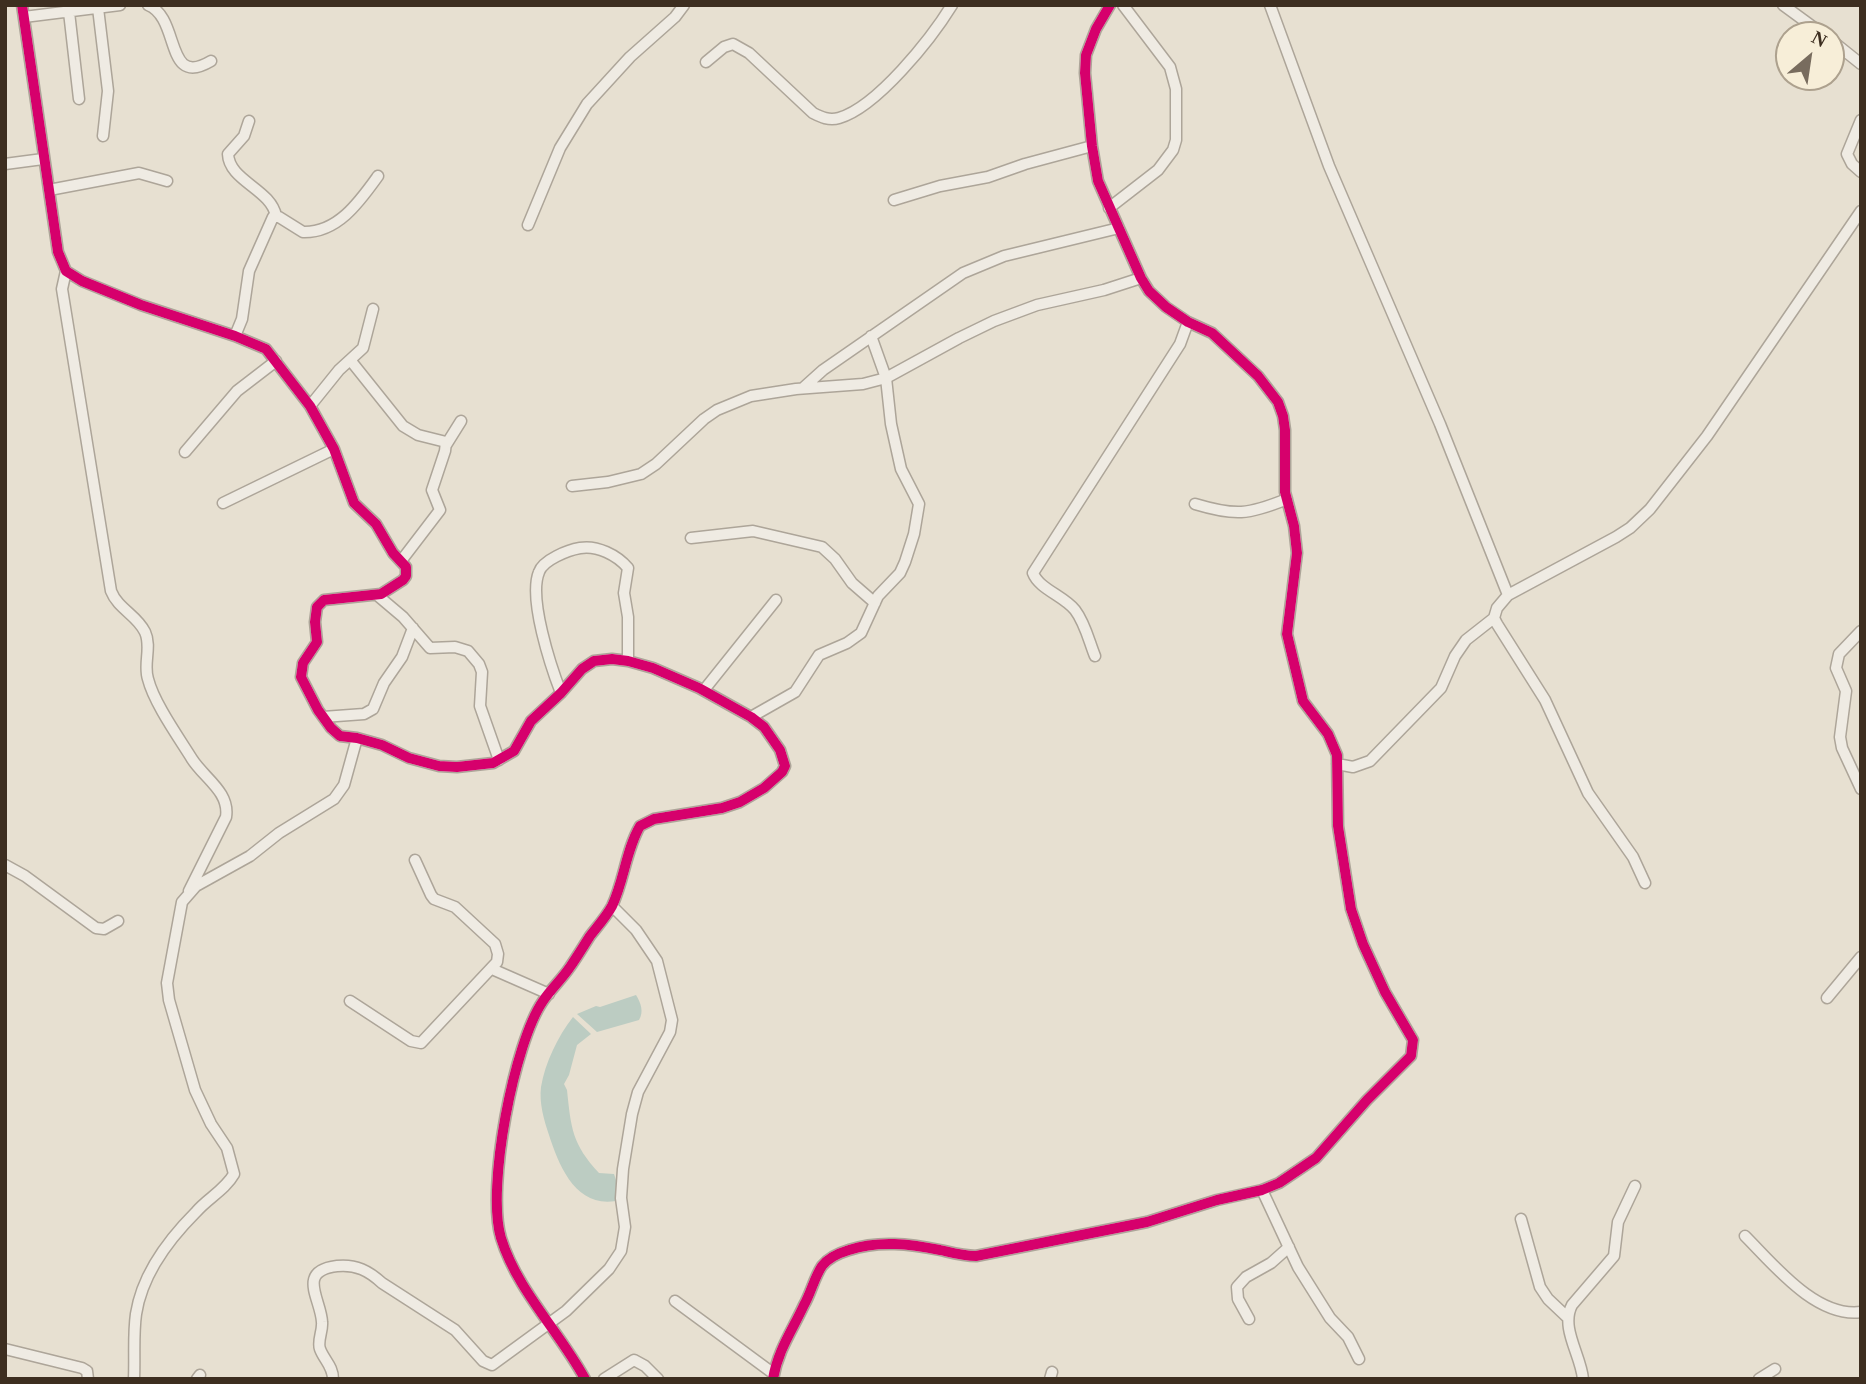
<!DOCTYPE html>
<style>
body{margin:0}
#map{position:relative;width:1866px;height:1384px;overflow:hidden;background:#e7e0d1;font-family:"Times New Roman",serif}
canvas{display:block}
.frame{position:absolute;inset:0;border:7px solid #3d2e20;pointer-events:none}
.north{position:absolute;left:1775px;top:21px;width:70px;height:70px;box-sizing:border-box;background:#f7eed8;border:2px solid #ada18e;border-radius:50%;rotate:29deg;font-size:19px;font-weight:700;line-height:28px;text-align:center;color:#3d2e20}
.north::after{content:'';display:block;margin:auto;width:24px;height:32px;background:#786c5e;clip-path:polygon(50% 0,100% 100%,50% 72%,0 100%)}
</style>
<div id="map">
<canvas width="1866" height="1384"></canvas>
<div class="frame"></div>
<div class="north">N</div>
</div>
<script>
const ctx = document.querySelector('canvas').getContext('2d');
ctx.lineJoin = 'round';
function fillPath(path, color) { ctx.fillStyle = color; ctx.fill(path, 'evenodd'); }
function strokePath(path, color, width, dash) { ctx.strokeStyle = color; ctx.lineWidth = width; ctx.lineCap = dash ? 'butt' : 'round'; ctx.setLineDash(dash || []); ctx.stroke(path); }
const water = new Path2D(`
 M636 995C641 1003 644 1012 639 1020L597 1032 577 1014 596 1006 600 1007Z
 M573 1017 591 1034 577 1045 569 1075 564 1084 567 1090C571 1128 572 1144 599 1173L614 1174 617 1183 616 1201C576 1208 559 1166 549 1135 544 1120 539 1103 541 1087 545 1063 558 1036 573 1017Z`);
const minor = new Path2D(`
 M22 5 58 252 66 271 82 281 141 305 235 336 266 349 310 406 334 449 354 503 376 524 393 553 406 567V576L403 580 381 594 324 600 317 607 315 622 317 642 303 663 301 677 318 710 331 728 340 736 357 738 382 745 409 758 439 766 457 767 493 763 514 751 531 721 561 693 582 669 594 661 612 659 628 661 653 668 699 688 751 717 764 727 780 750 785 766 782 772 764 788 740 802 722 808 654 819 640 826C626 850 624 881 612 906 606 917 597 927 590 936 583 947 577 957 570 967 562 979 551 989 543 1001 514 1043 486 1188 501 1238 517 1290 559 1331 585 1379
 M148 5C181 18 164 89 211 61
 M1270 5 1329 166 1440 424 1508 595
 M1783 5 1824 35
 M98 8 108 91 103 136
 M69 12 79 99
 M24 17 120 5
 M1831 40 1861 64
 M706 62 724 47 733 44 749 53 813 113C821 117 829 121 839 118 877 107 931 39 952 5
 M1861 120 1847 154 1852 164 1861 172
 M249 121 244 136 228 154C229 181 271 189 276 216
 M5 164 43 159
 M49 190 139 173 167 181
 M894 200 940 186 988 177 1025 164 1092 146
 M1109 208 1158 170 1173 150 1176 140V89L1170 67 1123 5
 M528 225 560 148 587 104 630 57 675 17 684 5
 M66 271 62 289 111 591C118 609 137 615 145 632 152 647 143 664 148 679 154 703 179 738 192 759 204 778 230 792 226 817L189 891
 M235 336 242 319 249 271 273 217H279L303 232C338 233 360 201 378 176
 M351 361 403 426 418 435 446 442 445 451 432 490 440 510 401 561
 M803 388 823 370 963 273 1004 256 1119 228
 M310 406 339 370 363 348 373 309
 M446 445 461 421
 M185 452 237 391 276 361
 M572 486 608 482 641 474 656 464 704 419 717 410 751 396 796 389 863 384 886 378 959 338 994 321 1037 305 1104 290 1141 278
 M223 503 334 449
 M1195 504C1235 516 1248 515 1287 499
 M691 538 753 531 822 547 835 559 852 583 875 603
 M377 595 403 617 430 648 455 647 468 651 479 664 482 672 480 706 499 760
 M1861 631 1839 654 1836 668 1846 691 1840 737 1842 748 1861 789
 M1095 656C1089 641 1085 623 1075 610 1064 596 1039 589 1033 573L1180 344 1188 322
 M704 690 776 600
 M561 693C551 667 528 598 539 572 543 560 568 550 580 548 597 545 617 555 628 568L624 593 628 617V661
 M323 717 364 714 373 709 384 683 402 657 413 628
 M751 717 795 692 819 655 847 643 861 633 878 596 900 573 905 562 914 534 919 504 901 469 891 424 886 378 871 336
 M1337 764 1353 767 1370 761 1441 688 1455 656 1466 640 1494 618
 M5 865 25 876 96 928 104 929 118 921
 M1645 883 1633 857 1588 793 1545 700 1497 624 1494 618 1497 608 1508 595 1616 537 1630 528 1650 509 1707 436 1861 211
 M492 969 549 994
 M1827 998 1861 957
 M350 1001 411 1041 421 1043 497 962 498 954 495 944 455 907 434 899 431 895 415 860
 M1262 1190 1298 1267 1330 1318 1348 1337 1359 1359
 M1521 1219 1540 1287 1548 1299 1567 1317
 M1745 1236C1774 1265 1816 1318 1861 1312
 M675 1301 774 1374
 M1249 1319 1238 1299 1237 1287 1246 1277 1271 1263 1289 1247
 M5 1349 82 1368 87 1371 88 1379
 M134 1379C135 1357 133 1335 136 1314 142 1275 169 1239 196 1212 208 1198 225 1190 234 1174L227 1148 211 1124 195 1090 169 1000 167 983 182 902 196 886 250 856 279 833 334 799 344 785 357 738
 M197 1379 200 1375
 M333 1379C333 1366 324 1360 320 1349 317 1341 323 1331 322 1322 321 1299 296 1271 337 1266 356 1264 369 1271 382 1283L455 1330 483 1361 492 1365 566 1311 609 1269 621 1251 625 1227 621 1198 623 1169 632 1114 638 1092 670 1032 672 1020 657 961 636 930 612 906
 M604 1379 634 1360 645 1366 658 1379
 M773 1379C778 1350 792 1331 804 1305 811 1293 814 1278 822 1266 829 1257 839 1253 849 1250 879 1240 910 1244 940 1250 953 1253 963 1256 976 1256L1147 1222 1217 1200 1262 1190 1279 1183 1316 1158 1367 1100 1411 1056 1413 1040 1385 992 1363 944 1351 909 1338 826 1337 755 1328 734 1303 701 1287 634 1297 553 1294 526 1285 492V430L1283 416 1278 402 1258 376 1212 333 1188 322 1166 307 1149 291 1141 278 1098 181 1092 146 1085 73 1086 55 1096 29 1110 5
 M1050 1379 1052 1372
 M1583 1379C1581 1355 1560 1328 1572 1305L1614 1256 1618 1222 1635 1186
 M1759 1379 1775 1369`);
const cycleway = new Path2D(`
 M22 5 58 252 66 271 82 281 141 305 235 336 266 349 310 406 334 449 354 503 376 524 393 553 406 567V576L403 580 381 594 324 600 317 607 315 622 317 642 303 663 301 677 318 710 331 728 340 736 357 738 382 745 409 758 439 766 457 767 493 763 514 751 531 721 561 693 582 669 594 661 612 659 628 661 653 668 699 688 751 717 764 727 780 750 785 766 782 772 764 788 740 802 722 808 654 819 640 826C626 850 624 881 612 906 606 917 597 927 590 936 583 947 577 957 570 967 562 979 551 989 543 1001 514 1043 486 1188 501 1238 517 1290 559 1331 585 1379
 M773 1379C778 1350 792 1331 804 1305 811 1293 814 1278 822 1266 829 1257 839 1253 849 1250 879 1240 910 1244 940 1250 953 1253 963 1256 976 1256L1147 1222 1217 1200 1262 1190 1279 1183 1316 1158 1367 1100 1411 1056 1413 1040 1385 992 1363 944 1351 909 1338 826 1337 755 1328 734 1303 701 1287 634 1297 553 1294 526 1285 492V430L1283 416 1278 402 1258 376 1212 333 1188 322 1166 307 1149 291 1141 278 1098 181 1092 146 1085 73 1086 55 1096 29 1110 5`);
fillPath(water, '#bcccc2');
strokePath(minor, '#ada599', 13);
strokePath(minor, '#efebe3', 10);
strokePath(cycleway, '#d6006c', 10);
</script>
